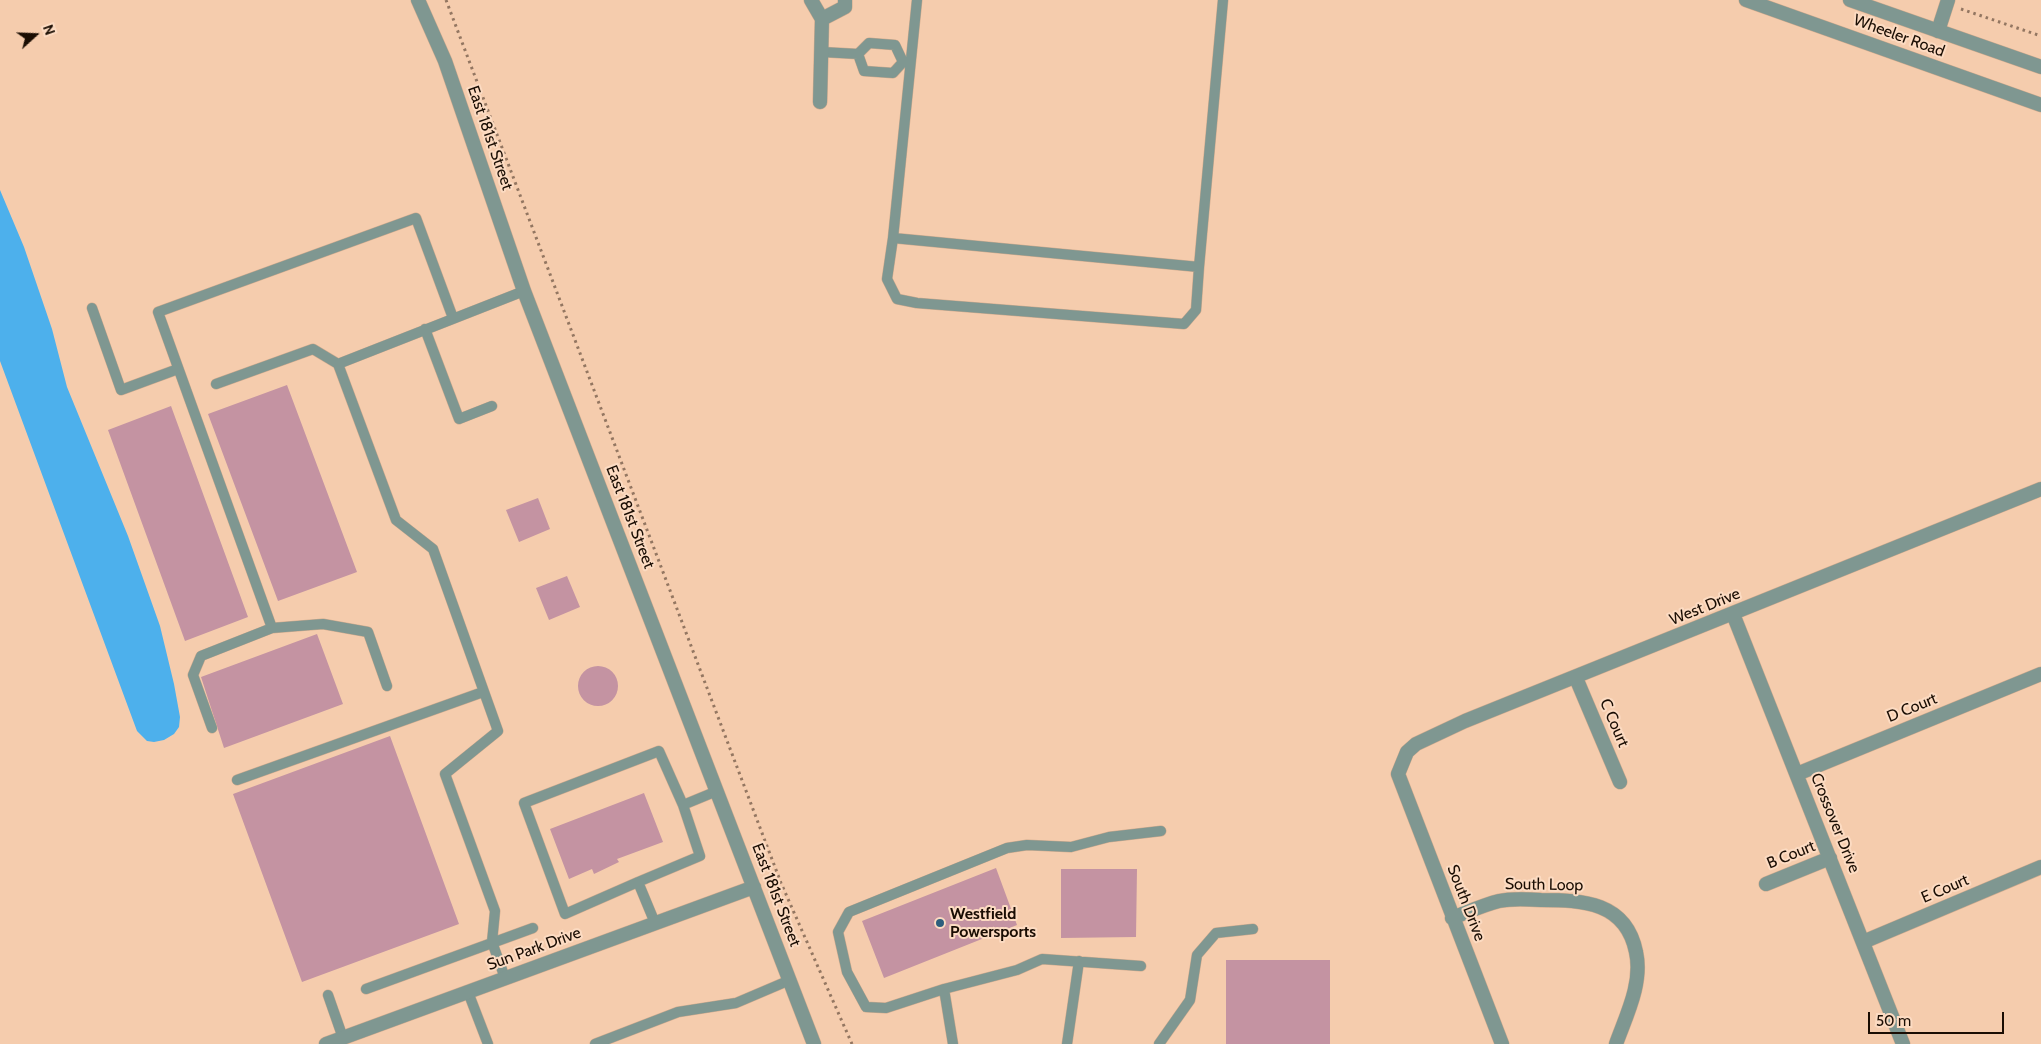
<!DOCTYPE html>
<style>
body{margin:0}
#map{position:relative;width:2041px;height:1044px;overflow:hidden;background:#f5ccad;font-family:Cabin,sans-serif}
canvas{display:block}
.north{position:absolute;left:10px;top:10px;width:50px;height:50px;-webkit-text-stroke:4px #fcdbc2;paint-order:stroke;rotate:70deg;font-size:14px;font-weight:700;line-height:20px;text-align:center;color:#1a0d03}
.north::after{content:'';display:block;margin:auto;width:18px;height:22px;background:#1a0d03;clip-path:polygon(50% 0,100% 100%,50% 72%,0 100%)}
.scale{position:absolute;left:1868px;top:1012px;width:136px;height:22px;box-sizing:border-box;border:2px solid #1a0d03;border-top:0;padding-left:6px;font-size:15px;line-height:18px;white-space:nowrap;color:#1a0d03;-webkit-text-stroke:4px #fcdbc2;paint-order:stroke}
</style>
<div id="map">
<canvas width="2041" height="1044"></canvas>
<div class="north">N</div>
<div class="scale">50 m</div>
</div>
<script>
const ctx = document.querySelector('canvas').getContext('2d');
ctx.lineJoin = 'round';
function fillPath(path, color) { ctx.fillStyle = color; ctx.fill(path, 'evenodd'); }
function strokePath(path, color, width, dash) { ctx.strokeStyle = color; ctx.lineWidth = width; ctx.lineCap = dash ? 'butt' : 'round'; ctx.setLineDash(dash || []); ctx.stroke(path); }
function label(font, color, halo, rows, align = 'center') {
  ctx.font = font + ' Cabin,sans-serif'; ctx.lineWidth = 4; ctx.setLineDash([]); ctx.textBaseline = 'middle'; ctx.strokeStyle = halo; ctx.fillStyle = color; for (const [text, x, y, turn = 0] of rows) {
    ctx.save(); ctx.translate(x, y); ctx.rotate((+turn || 0) * Math.PI / 180); ctx.textAlign = isNaN(turn) ? turn : align; if (halo) ctx.strokeText(text, 0, 0); ctx.fillText(text, 0, 0); ctx.restore();
  }
}
const water = new Path2D(`
 M0 190 24 247 52 329 67 387 128 536 160 626 174 684 180 717 179 727 174 734 164 740 154 742 147 741 137 731 0 361Z`);
const building = new Path2D(`
 M287 385 357 572 278 601 208 414Z
 M171 406 248 617 185 641 108 430Z
 M538 498 550 529 519 542 506 510Z
 M567 576 580 607 549 620 536 588Z
 M317 634 343 704 224 748 201 677Z
 M578 686a20 20 0 1 1 40 0a20 20 0 1 1-40 0Z
 M390 736 459 924 302 982 233 794Z
 M644 793 663 842 617 859 619 862 594 874 592 869 569 879 550 829Z
 M996 868 1017 925 884 978 862 921Z
 M1061 869H1137L1136 937 1061 938Z
 M1226 960H1330V1044H1226Z`);
const path = new Path2D(`
 M446 0 781 883 852 1044
 M1961 9 2041 36`);
const service = new Path2D(`
 M917 0 893 238 1199 267 1223 0
 M822 52 858 54 869 43 895 45 903 62
 M858 54 864 71 893 73 903 62 910 63
 M893 238 887 279 897 299 917 303 1184 324 1196 310 1199 267
 M92 308 121 390 178 369
 M425 329 459 419 492 406
 M216 384 313 349 338 364
 M387 686 368 632 323 624 272 628 158 312 416 218 453 318
 M212 728 193 675 201 656 272 628
 M237 780 483 692
 M638 882 565 914 524 803 659 751 683 805
 M655 923 638 882 700 856 683 805 717 791
 M505 978 492 942 495 911 445 774 498 731 433 549 396 520 338 364 524 291
 M366 989 533 928
 M944 989 1017 970 1042 959 1141 966
 M468 992 488 1044
 M328 995 343 1038
 M595 1044 678 1012 736 1003 790 980
 M953 1044 944 989 886 1008 866 1007 847 972 838 932 849 912 1007 848 1027 845 1071 847 1109 837 1161 831
 M1067 1044 1079 961
 M1159 1044 1190 1000 1197 955 1216 933 1253 929`);
const minor = new Path2D(`
 M418 0 445 61 524 291 814 1044
 M811 0 822 19 820 102
 M822 19 845 7V0
 M1938 31 1948 0
 M1733 614 1903 1044
 M1576 678 1620 782
 M1797 774 2041 674
 M1766 884 1830 858
 M1452 918C1468 912 1483 905 1499 901 1512 898 1527 899 1541 900 1583 900 1626 902 1636 952 1643 983 1626 1016 1616 1044
 M1863 942 2041 867
 M326 1044 754 887
 M1502 1044 1398 774 1407 752 1416 744 1465 721 2041 489`);
const tertiary = new Path2D(`
 M1746 0 2041 105
 M1850 0 2041 67`);
const markers = [
 [940,923,5,"#2e5f7d"]
];
const streetNames = [
 ["Wheeler Road",1899,36,20],
 ["East 181st Street",490,138,71],
 ["East 181st Street",630,517,69],
 ["West Drive",1705,607,-22],
 ["D Court",1912,708,-22],
 ["C Court",1614,723,67],
 ["Crossover Drive",1835,823,68],
 ["B Court",1791,855,-22],
 ["South Loop",1544,885,1],
 ["E Court",1945,889,-23],
 ["East 181st Street",776,895,69],
 ["South Drive",1466,903,69],
 ["Sun Park Drive",534,949,-20]
];
const poiNames = [
 ["Westfield",950,914],
 ["Powersports",950,932]
];
fillPath(water, '#4db0ec');
fillPath(building, '#c493a2');
strokePath(service, '#ceaa8e', 11);
strokePath(minor, '#ceaa8e', 15);
strokePath(tertiary, '#ceaa8e', 15);
strokePath(path, '#937661', 3, [2.5, 4]);
strokePath(service, '#7f9791', 10);
strokePath(minor, '#7f9791', 14);
strokePath(tertiary, '#7f9791', 14);
for (const [x, y, r, color] of markers) { const dot = new Path2D(); dot.arc(x, y, r, 0, 2 * Math.PI); ctx.fillStyle = color; ctx.fill(dot); strokePath(dot, '#fcdbc2', 2); }
label('16px', '#1a0d03', '#fcdbc2', streetNames);
label('bold 16px', '#1a0d03', '#fcdbc2', poiNames, 'left');
</script>
